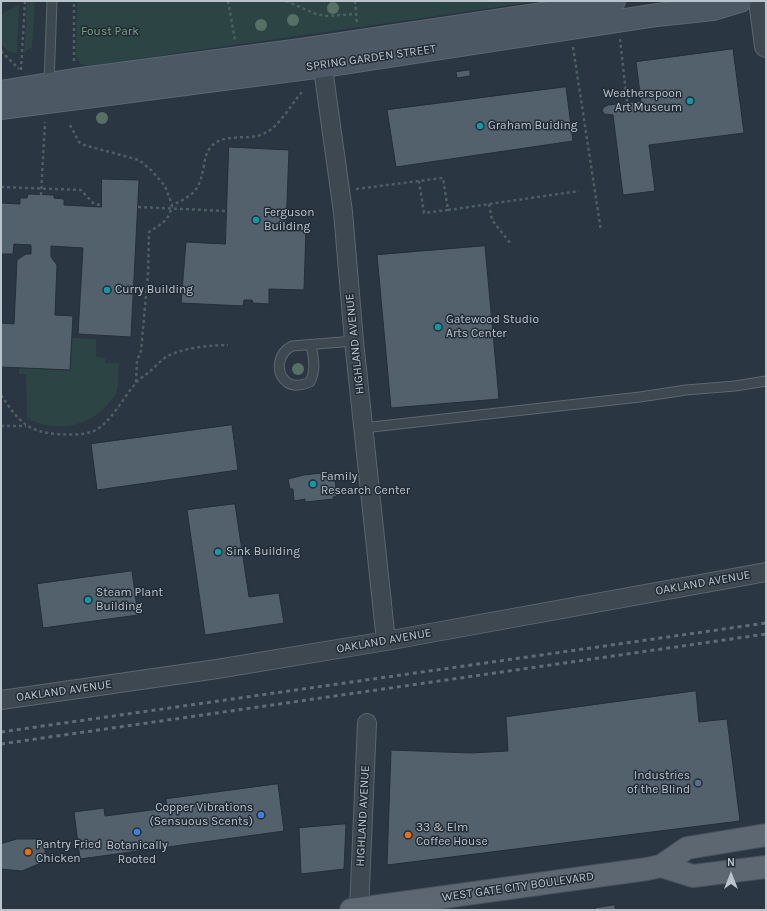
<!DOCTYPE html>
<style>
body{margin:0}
#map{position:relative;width:767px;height:911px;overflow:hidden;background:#2a3642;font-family:Karla,sans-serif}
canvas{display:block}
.frame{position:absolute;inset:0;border:2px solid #bbc3cb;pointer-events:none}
.north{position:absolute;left:711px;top:855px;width:40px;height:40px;-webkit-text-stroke:3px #222d37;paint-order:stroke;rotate:0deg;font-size:11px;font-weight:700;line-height:16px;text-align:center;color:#bbc3cb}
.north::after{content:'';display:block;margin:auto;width:14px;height:18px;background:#bbc3cb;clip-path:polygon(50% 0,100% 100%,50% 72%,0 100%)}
</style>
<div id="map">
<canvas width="767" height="911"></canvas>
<div class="frame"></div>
<div class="north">N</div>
</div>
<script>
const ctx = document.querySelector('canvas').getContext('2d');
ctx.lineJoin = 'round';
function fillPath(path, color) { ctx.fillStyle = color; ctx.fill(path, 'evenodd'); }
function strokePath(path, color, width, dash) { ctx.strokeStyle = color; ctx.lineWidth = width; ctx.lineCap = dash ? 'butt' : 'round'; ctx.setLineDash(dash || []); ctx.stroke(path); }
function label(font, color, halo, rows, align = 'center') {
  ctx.font = font + ' Karla,sans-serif'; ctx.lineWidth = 3; ctx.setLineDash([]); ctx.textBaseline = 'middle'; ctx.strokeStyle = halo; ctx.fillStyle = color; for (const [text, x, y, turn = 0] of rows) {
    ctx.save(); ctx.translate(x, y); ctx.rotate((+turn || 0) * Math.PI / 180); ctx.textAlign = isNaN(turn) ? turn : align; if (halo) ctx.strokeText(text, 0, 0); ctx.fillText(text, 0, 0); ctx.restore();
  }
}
const green = new Path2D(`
 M27 1H35L32 48H29L24 53Z
 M77 1H540L88 66 81 64 76 57Z
 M19 5 17 53 10 52 1 45V16L5 12Z
 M72 338 96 339V357L105 358V363H119C118 372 119 383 117 391 116 395 111 400 108 404 88 428 54 433 27 418L26 374H19V368L70 370Z`);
const building = new Path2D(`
 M733 49 744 133 649 145 655 191 623 195 613 115 604 114 602 110 604 107 608 105 641 101 636 62Z
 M470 70V76L457 78 456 72Z
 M566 87 573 141 396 167 387 110Z
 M229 147 289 150 286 228 306 229 304 290 269 289V304L253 303 252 300H244L243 306 181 303 186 242 225 244Z
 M102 179 139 180 131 337 78 334 83 248 51 246V257L57 265 55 315 73 316 70 370 1 367V323L14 324 17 260 26 254H31V245L14 244 13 254H1V203L20 204V198H27L28 194 54 195V198L64 199V205L101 207Z
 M485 246 499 399 391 408 377 255Z
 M232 425 238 470 97 490 91 444Z
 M334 472 337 496 333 497 334 499 305 502V499L294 501 293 489H290L288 479 304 475Z
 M235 504 249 597 279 593 284 623 205 635 187 510Z
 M132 571 138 615 43 628 37 584Z
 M696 691 699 722 727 719 740 821 387 865 391 750 471 753 508 751 506 717Z
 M278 784 284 831 80 859 74 812 104 808 105 816 167 808 166 799Z
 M346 824 344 869 301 874 299 828Z
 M17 839H44L46 861 22 871 1 869V844Z
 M615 905V910H595V908Z`);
const path = new Path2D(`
 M228 1 235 40
 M286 1 316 14 326 16 356 14
 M355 1 357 23
 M620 39 627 102
 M573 47 601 231
 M1 51 19 69
 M74 61V1
 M21 70 25 1
 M70 125 79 142 84 145 139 160 151 170 165 186 172 205
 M1 187 81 190 94 204 101 205
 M356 189 443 178 448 210 424 213 419 181
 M41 195 45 122
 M489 204 492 220 511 244
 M448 210 579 191
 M136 382 137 361 141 351 148 274 149 232C161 224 170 220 172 205 195 195 200 189 204 165 205 159 206 153 210 148 223 131 249 142 265 133 279 127 292 103 302 92
 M1 395C18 420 26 432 58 434 70 435 83 435 94 431 111 423 124 396 136 383 139 379 144 376 148 373 154 368 159 362 166 357 181 348 211 345 228 345
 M1 426H26`);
const service = new Path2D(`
 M49 84 52 1
 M311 346C314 359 316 370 310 382 305 384 300 386 294 385 292 385 290 384 288 383 274 373 278 353 292 346L354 341
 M363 428 640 397 686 390 735 386 766 381`);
const minor = new Path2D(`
 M321 54 343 212 354 341 386 641
 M1 700 217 669 386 641 766 572
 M359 910 367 723`);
const tertiary = new Path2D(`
 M760 1 766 46`);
const secondary = new Path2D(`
 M1 92 74 80 301 50 569 10H579L614 1
 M1 108 323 66 657 15 713 9 740 1`);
const primary = new Path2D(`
 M661 866 693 876 766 867
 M351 910 647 869 661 866 687 848 766 835`);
const rail = new Path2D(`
 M1 732 766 623
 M1 744 766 634`);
const pathBridge = new Path2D(`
 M138 207 226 211`);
const trees = [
 [333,8],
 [293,20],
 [261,25],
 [102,118],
 [298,369]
];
const markers = [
 [690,101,4,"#0f9aa8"],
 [480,126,4,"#0f9aa8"],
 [256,220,4,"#0f9aa8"],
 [107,290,4,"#0f9aa8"],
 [438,327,4,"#0f9aa8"],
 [313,484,4,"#0f9aa8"],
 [218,552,4,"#0f9aa8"],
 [88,600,4,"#0f9aa8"],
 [698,783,4,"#5c6f8a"],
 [261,815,4,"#3f7fe0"],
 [137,832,4,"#3f7fe0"],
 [408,835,4,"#e8710a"],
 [28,852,4,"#e8710a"]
];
const parkNames = [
 ["Foust Park",110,32]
];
const streetNames = [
 ["SPRING GARDEN STREET",371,58,-8],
 ["HIGHLAND AVENUE",355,344,-96],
 ["OAKLAND AVENUE",703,583,-10],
 ["OAKLAND AVENUE",384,641,-10],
 ["OAKLAND AVENUE",64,691,-8],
 ["HIGHLAND AVENUE",363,816,-87],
 ["WEST GATE CITY BOULEVARD",518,887,-8]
];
const poiNames = [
 ["Weatherspoon",682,94,"right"],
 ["Art Museum",682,108,"right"],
 ["Graham Buiding",488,126],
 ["Ferguson",264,213],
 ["Building",264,227],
 ["Curry Building",115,290],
 ["Gatewood Studio",446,320],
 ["Arts Center",446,334],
 ["Family",321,477],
 ["Research Center",321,491],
 ["Sink Building",226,552],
 ["Steam Plant",96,593],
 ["Building",96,607],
 ["Industries",690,776,"right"],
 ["of the Blind",690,790,"right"],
 ["Copper Vibrations",253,808,"right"],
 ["(Sensuous Scents)",253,822,"right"],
 ["33 & Elm",416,828],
 ["Coffee House",416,842],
 ["Pantry Fried",36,845],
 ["Chicken",36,859],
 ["Botanically",137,846,"center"],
 ["Rooted",137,860,"center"]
];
fillPath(green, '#2c4444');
fillPath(building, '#53616c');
strokePath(building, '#242f39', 1);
strokePath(service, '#5c666f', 11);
strokePath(minor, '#5c666f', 20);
strokePath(tertiary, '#5c666f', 24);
strokePath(secondary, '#5c666f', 24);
strokePath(primary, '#47515b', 24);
strokePath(path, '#4c6061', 2.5, [3, 3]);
strokePath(service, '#3e4851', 9);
strokePath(minor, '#3e4851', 18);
strokePath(tertiary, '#3e4851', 22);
strokePath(secondary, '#4c5864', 22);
strokePath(primary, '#5c6771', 22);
strokePath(rail, '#606c78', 3, [4, 4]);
strokePath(pathBridge, '#4c6061', 2.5, [3, 3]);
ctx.fillStyle = '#577064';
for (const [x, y] of trees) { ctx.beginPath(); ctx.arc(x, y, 6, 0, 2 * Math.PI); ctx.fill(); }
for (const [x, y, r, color] of markers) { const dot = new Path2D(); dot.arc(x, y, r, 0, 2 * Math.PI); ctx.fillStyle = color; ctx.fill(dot); strokePath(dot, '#222d37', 1.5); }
label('12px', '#7b9f80', '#222d37', parkNames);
label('12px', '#bbc3cb', '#222d37', streetNames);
label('12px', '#bbc3cb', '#222d37', poiNames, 'left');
</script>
